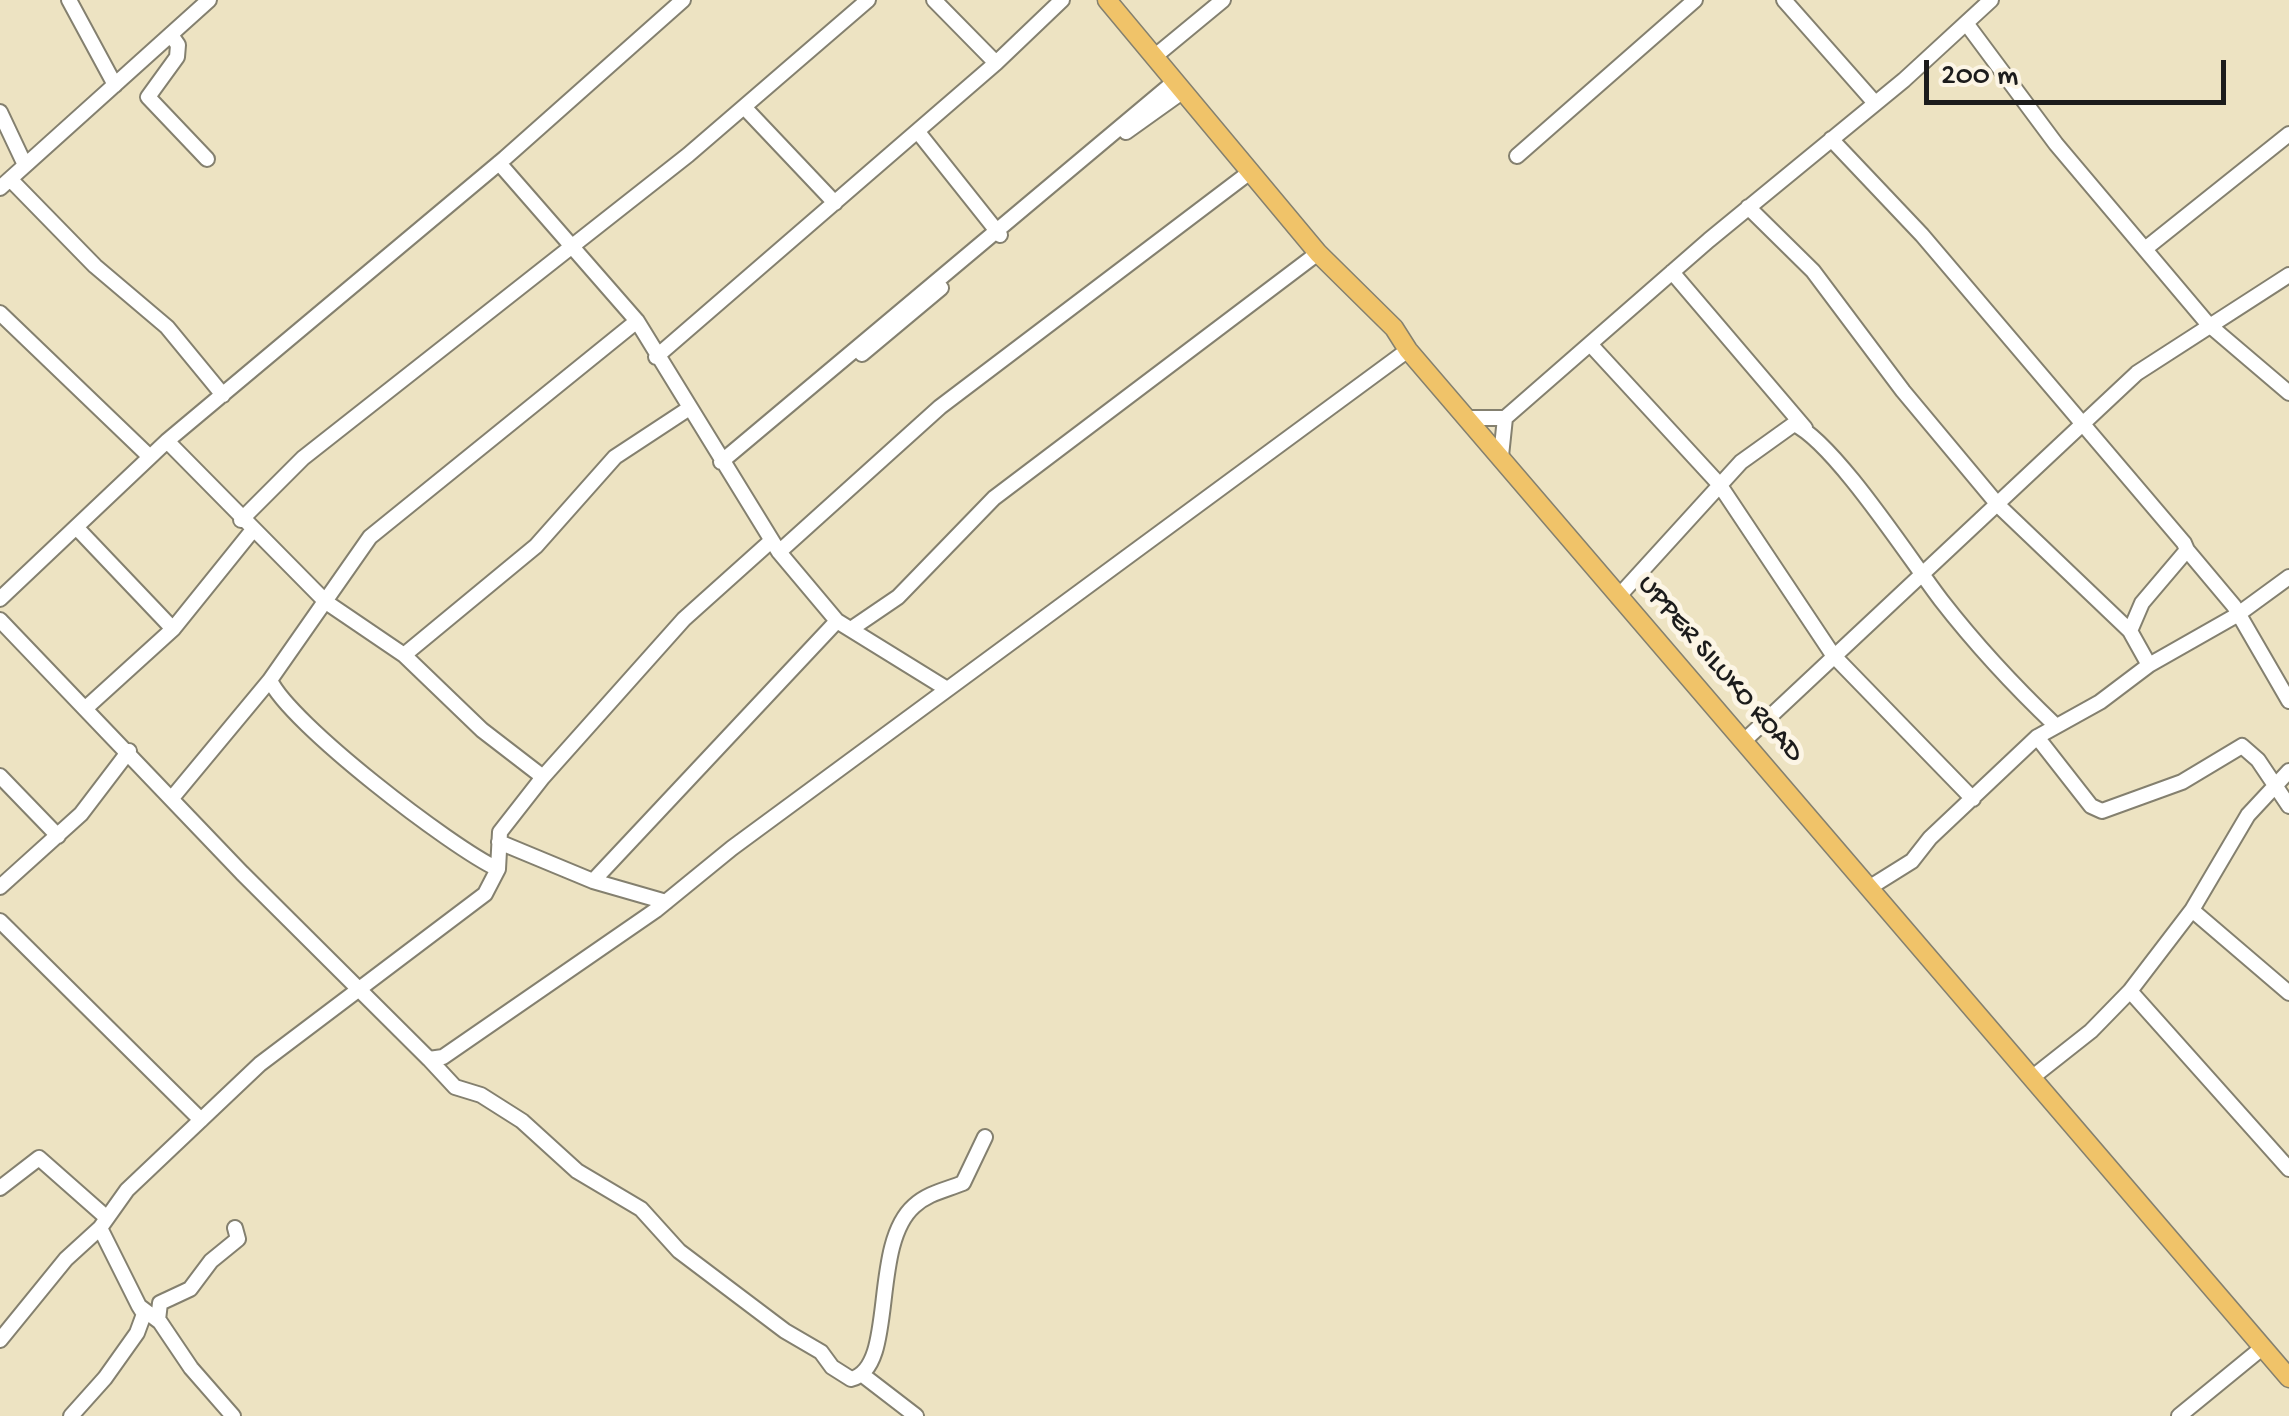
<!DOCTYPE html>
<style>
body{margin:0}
#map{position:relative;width:2289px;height:1416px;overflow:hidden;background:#ede3c2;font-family:"Gochi Hand",sans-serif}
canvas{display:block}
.scale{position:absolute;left:1924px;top:60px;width:302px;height:45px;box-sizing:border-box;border:5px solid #1c1c1c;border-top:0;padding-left:12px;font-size:30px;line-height:35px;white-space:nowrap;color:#1c1c1c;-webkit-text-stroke:8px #fcf5e5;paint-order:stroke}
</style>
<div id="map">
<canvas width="2289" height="1416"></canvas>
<div class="scale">200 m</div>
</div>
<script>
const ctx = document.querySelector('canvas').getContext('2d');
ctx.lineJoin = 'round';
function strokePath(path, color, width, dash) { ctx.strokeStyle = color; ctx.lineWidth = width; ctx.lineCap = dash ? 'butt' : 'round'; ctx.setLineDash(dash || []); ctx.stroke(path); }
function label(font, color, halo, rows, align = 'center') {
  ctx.font = font + ' "Gochi Hand",sans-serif'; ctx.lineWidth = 10; ctx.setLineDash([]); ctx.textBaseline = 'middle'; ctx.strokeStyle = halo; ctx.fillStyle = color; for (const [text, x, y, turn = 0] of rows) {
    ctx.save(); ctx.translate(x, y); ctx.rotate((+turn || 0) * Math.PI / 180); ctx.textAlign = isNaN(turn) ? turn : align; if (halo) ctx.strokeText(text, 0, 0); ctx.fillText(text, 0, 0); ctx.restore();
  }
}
const minor = new Path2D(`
 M69 0 115 85
 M934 0 996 63
 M1784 0 1875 103
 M1966 23 2056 144 2208 324 2289 393
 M171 35 178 45 177 57 148 97 207 159
 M1154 57 1223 0
 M745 108 835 203
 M0 112 25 165
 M918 132 1000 235
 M1126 132 1182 92
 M1831 139 1922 235 2184 543 2187 550 2142 603 2130 631 2149 665
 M1517 156 1695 0
 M499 163 637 321 779 552 837 621
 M10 179 95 266 167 327 223 395
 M0 188 209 0
 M1748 207 1813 271 1903 391 1999 506 2130 631
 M2145 249 2289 134
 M1672 272 1805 428
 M0 313 150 457
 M1590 344 1719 484 1833 655 1973 799
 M862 354 941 288
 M656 357 996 63 1062 0
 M1467 418H1505L1709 240 1904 80 1991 0
 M167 441 326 602 404 655 482 730 543 777 684 619 771 541
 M1501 456 1505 418
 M721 462 1174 82
 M241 520 303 458 688 155 868 0
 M76 527 173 629
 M2187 550 2234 606 2289 701
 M779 552 940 407 1250 172
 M1618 597 1741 462 1794 424C1835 443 1911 561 1941 600 1976 645 2014 686 2055 725
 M0 599 167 441 505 158 683 0
 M0 620 242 873 429 1059 443 1057 656 910 732 848 1408 350
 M851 629 898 597 994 498 1318 253
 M404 655 536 546 615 457 688 409
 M87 707 173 629 252 531
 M2037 737 2091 806 2102 811 2182 782 2242 746 2258 760 2289 806
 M1745 740 2137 373 2289 275
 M0 776 58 836
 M172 798 270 680
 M499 842 593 881 666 902
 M498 869C452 848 289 723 270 680L370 537 637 321
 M593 881 837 621 947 689
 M1872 886 1912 861 1930 838 2037 737 2100 702 2149 665 2237 615 2289 577
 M0 887 81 814 129 751
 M2192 910 2289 993
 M0 921 201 1120
 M2130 991 2289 1169
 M429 1059 455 1087 481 1095 522 1121 577 1171 641 1209 679 1251 785 1331 821 1352 832 1367 851 1379C898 1368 869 1246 914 1206 928 1193 946 1190 963 1183L985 1137
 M2034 1076 2091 1031 2130 991 2192 910 2248 815 2289 771
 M0 1188 39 1158 107 1218
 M100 1228 139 1306 160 1322 191 1368 233 1416
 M158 1320 160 1303 190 1289 211 1261 238 1239 235 1228
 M0 1340 66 1259 100 1228 127 1190 260 1064 485 894 498 869 500 832 543 777
 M864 1376 916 1416
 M71 1416 105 1378 137 1333 144 1314 139 1306
 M2179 1416 2262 1348`);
const major = new Path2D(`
 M1107 0 1318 253 1394 328 1408 350 2289 1378`);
const streetNames = [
 ["UPPER SILUKO ROAD",1719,670,49]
];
strokePath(minor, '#84806f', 18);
strokePath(major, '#84806f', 21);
strokePath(minor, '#fff', 14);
strokePath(major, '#f0c369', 18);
label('28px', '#1c1c1c', '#fcf5e5', streetNames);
</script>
